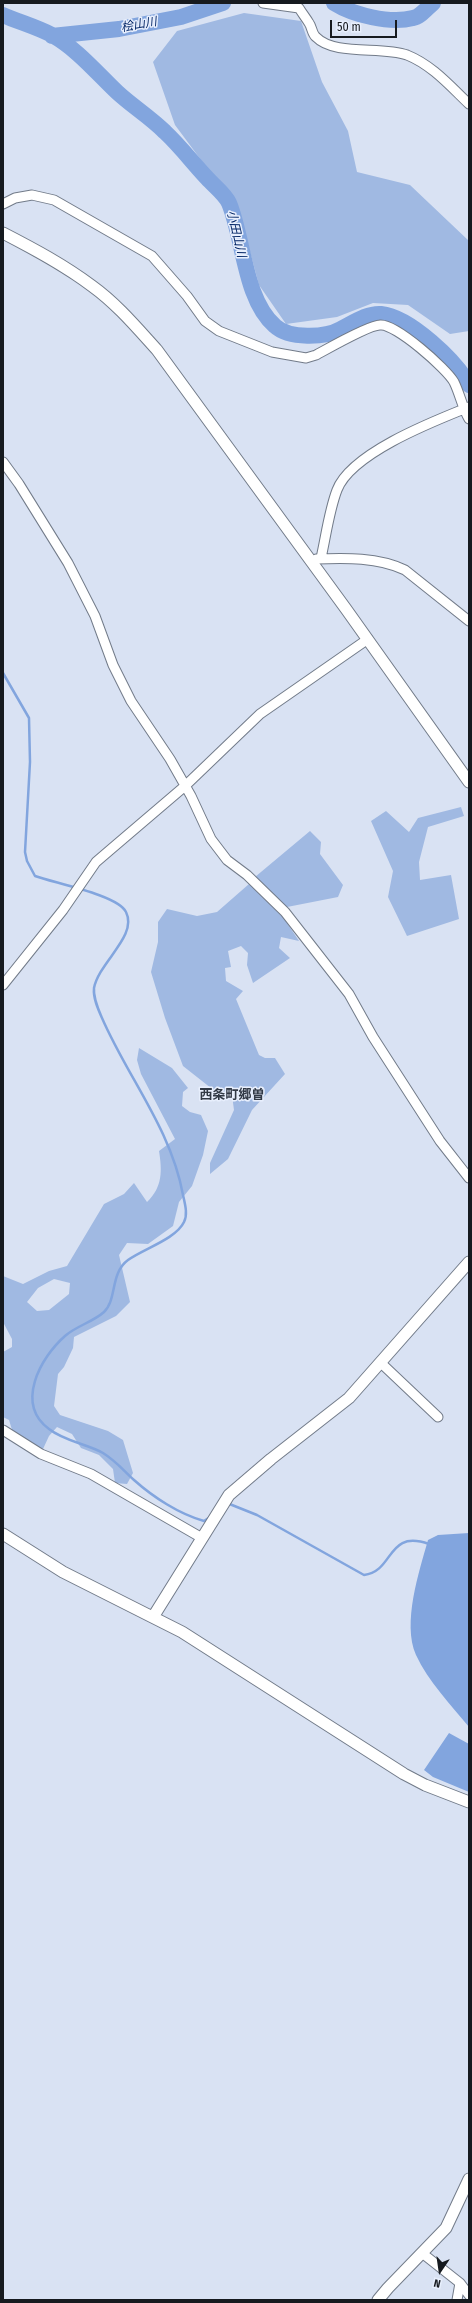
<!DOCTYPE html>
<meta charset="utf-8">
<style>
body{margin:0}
#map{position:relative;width:472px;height:2303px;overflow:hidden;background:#d9e2f3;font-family:"Fira Sans Condensed",sans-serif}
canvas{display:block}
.frame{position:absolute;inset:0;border:4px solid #161a1f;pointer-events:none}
.north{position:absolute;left:420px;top:2251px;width:40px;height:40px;-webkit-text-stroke:3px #e8effd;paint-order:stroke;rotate:193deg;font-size:11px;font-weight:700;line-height:16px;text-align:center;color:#161a1f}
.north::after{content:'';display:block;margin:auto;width:14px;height:18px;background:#161a1f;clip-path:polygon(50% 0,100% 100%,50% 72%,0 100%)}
.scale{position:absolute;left:330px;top:20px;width:67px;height:18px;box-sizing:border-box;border:2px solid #161a1f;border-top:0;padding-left:5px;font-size:12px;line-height:14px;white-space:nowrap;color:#161a1f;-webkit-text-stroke:3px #e8effd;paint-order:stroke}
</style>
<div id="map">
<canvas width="472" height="2303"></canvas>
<div class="frame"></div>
<div class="north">N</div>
<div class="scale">50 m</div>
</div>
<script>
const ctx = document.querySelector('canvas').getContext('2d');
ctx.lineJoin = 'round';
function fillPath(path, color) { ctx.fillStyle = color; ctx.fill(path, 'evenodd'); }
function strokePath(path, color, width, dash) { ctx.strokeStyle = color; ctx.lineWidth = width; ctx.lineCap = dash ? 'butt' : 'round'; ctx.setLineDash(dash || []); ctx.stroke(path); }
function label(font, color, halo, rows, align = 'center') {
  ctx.font = font + ' "Fira Sans Condensed","Noto Sans JP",sans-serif'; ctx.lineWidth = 3; ctx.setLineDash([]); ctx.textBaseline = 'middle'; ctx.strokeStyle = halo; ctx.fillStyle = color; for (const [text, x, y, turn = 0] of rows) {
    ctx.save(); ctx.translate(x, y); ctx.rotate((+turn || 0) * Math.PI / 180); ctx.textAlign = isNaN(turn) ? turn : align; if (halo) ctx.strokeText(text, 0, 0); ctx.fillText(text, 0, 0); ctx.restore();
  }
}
const green = new Path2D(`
 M244 13 301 21 322 82 348 131 357 172 410 185 469 241V331L450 334 408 305 373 303 337 317 286 324 259 285 239 211 175 125 153 62 177 31Z
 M461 807 464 816 428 827 419 862 420 880 451 875 459 919 407 936 388 897 393 871 371 821 386 811 409 832 418 818Z
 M310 831 321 842 320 854 343 885 338 897 287 907 255 877Z
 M249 884 283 917 299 941 281 937 279 948 290 958 253 983 247 965 248 953 241 946 228 951 231 967 225 968 226 981 243 991 236 999 259 1055 265 1058H275L285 1074 252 1110 228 1159 210 1174V1163L234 1110 232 1095 216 1092 183 1066 165 1018 151 972 158 942V922L167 909 197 916 217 912Z
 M139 1048 172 1068 188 1088 183 1092 182 1106 190 1112 201 1115 208 1131 203 1155 192 1186 179 1202 173 1226 148 1244 127 1243 119 1255 130 1302 116 1316 74 1337 73 1348 64 1367 58 1374 54 1406 60 1415 108 1431 123 1440 133 1473 127 1484 115 1483 113 1469 99 1455 81 1448 72 1434 57 1427 49 1436 43 1449 13 1433 9 1420 3 1417V1352L12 1347V1339L3 1322V1276L23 1284 49 1271 67 1266 104 1204 124 1194 134 1183 147 1202C163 1187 162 1170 159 1151L175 1139 141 1074 137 1060ZM54 1279 70 1283 69 1294 49 1310 37 1311 27 1302 38 1288Z`);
const water = new Path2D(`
 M469 1533V1727C451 1705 428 1681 416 1655 402 1623 419 1572 428 1540L438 1535Z
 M449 1733 469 1744V1792L433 1777 424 1770Z`);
const stream = new Path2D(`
 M3 673 29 718 30 762 25 852 27 861 35 876C54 883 118 895 126 912 138 936 99 962 94 988 93 998 98 1009 102 1018 128 1078 171 1129 183 1195 185 1204 188 1214 184 1222 176 1239 143 1249 128 1260 110 1273 117 1300 104 1312 93 1322 76 1326 65 1336 40 1358 15 1404 49 1429 64 1441 87 1444 103 1453 116 1461 123 1470 134 1480 153 1497 179 1514 204 1521L210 1517
 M227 1503 257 1515 364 1575C395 1571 386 1529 429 1544`);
const river = new Path2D(`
 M334 3C353 15 390 24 413 18 420 17 427 8 433 3
 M3 15C19 22 37 27 52 35 77 49 96 72 117 92 132 106 150 117 165 132 180 146 193 163 207 178 214 186 225 194 229 203 244 239 244 299 275 326 289 339 325 338 341 329 353 323 367 313 381 314 410 317 456 361 469 385
 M52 36 119 29 181 17 223 3`);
const minor = new Path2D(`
 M263 3 299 8C302 13 306 18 309 23 312 27 312 34 316 37 334 56 382 46 407 55 432 65 450 86 469 104
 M3 204 15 198 32 195 54 200 152 256 187 296 205 321 219 331 272 352 306 358 316 355C329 348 369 325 380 325 395 323 447 369 454 382 460 394 462 407 469 419
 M3 462 19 484 68 563 95 616 113 665 131 701 170 759 191 796 211 839 227 860 247 875 285 912 349 994 373 1037 440 1141 469 1178
 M321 558C326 536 329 511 337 490 351 453 434 421 469 407
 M316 559C346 558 378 557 405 570L469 621
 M3 985 63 910 96 862 110 850 185 786 260 714 368 639
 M381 1363 438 1417
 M3 1430 41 1454 91 1474 202 1538
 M422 2253 460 2283 469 2295
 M457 2300 460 2283`);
const tertiary = new Path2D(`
 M3 233C34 249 64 265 92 286 117 304 137 328 157 350L346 609 469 782
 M3 1534 63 1572 182 1632 404 1774 425 1785 469 1802
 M153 1617 229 1495 271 1459 349 1398 469 1262
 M378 2300 388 2288 446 2228 469 2179`);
const waterNames = [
 ["桧山川",139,25,-10],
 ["小田山川",236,234,77]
];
const quarterNames = [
 ["西条町郷曽",232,1095]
];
fillPath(green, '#a0b9e2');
fillPath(water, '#82a5de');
strokePath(stream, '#82a5de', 2.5);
strokePath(river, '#82a5de', 16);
strokePath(minor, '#727b89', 11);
strokePath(tertiary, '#727b89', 13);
strokePath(minor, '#fff', 9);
strokePath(tertiary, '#fff', 11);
label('italic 12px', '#002465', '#e8effd', waterNames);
label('bold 13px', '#313945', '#e8effd', quarterNames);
</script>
